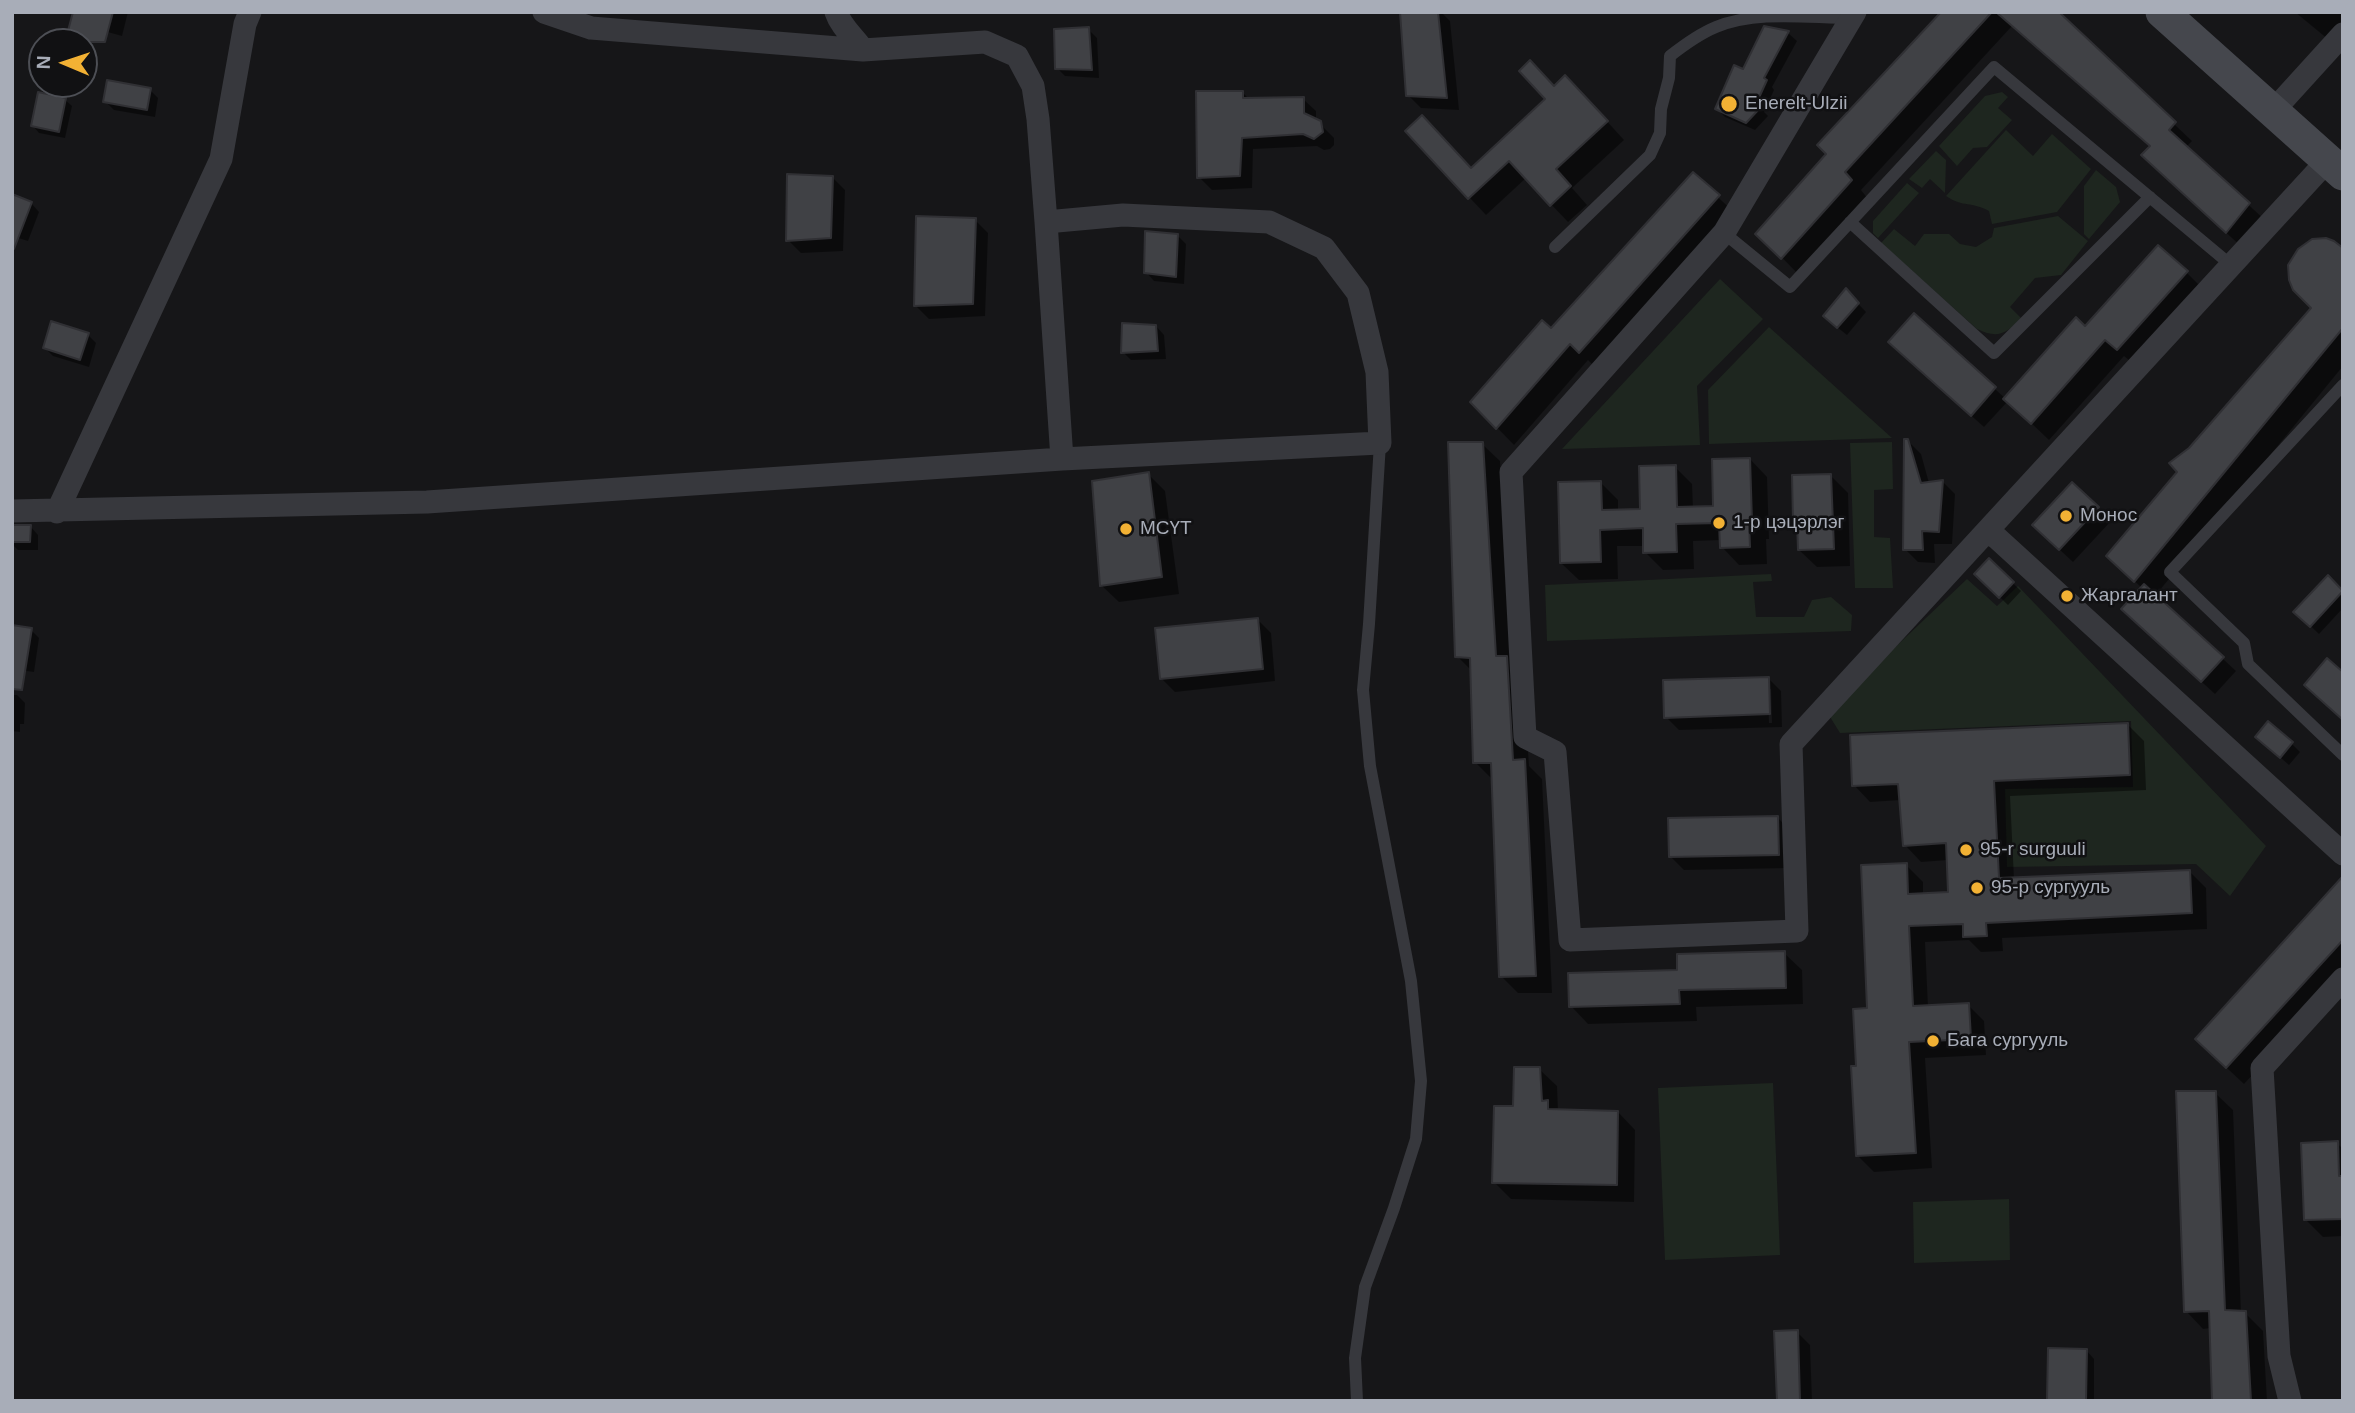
<!DOCTYPE html>
<meta charset="utf-8">
<style>
body{margin:0}
#map{position:relative;width:2355px;height:1413px;overflow:hidden;background:#161618;font-family:Arial,sans-serif}
canvas{display:block}
.frame{position:absolute;inset:0;border:14px solid #a8adb8;pointer-events:none}
.north{position:absolute;left:28px;top:28px;width:70px;height:70px;box-sizing:border-box;background:#111113;border:2px solid #4d4f55;border-radius:50%;rotate:272deg;font-size:19px;font-weight:700;line-height:28px;text-align:center;color:#a8adb8}
.north::after{content:'';display:block;margin:auto;width:24px;height:32px;background:#f2b134;clip-path:polygon(50% 0,100% 100%,50% 72%,0 100%)}
</style>
<div id="map">
<canvas width="2355" height="1413"></canvas>
<div class="frame"></div>
<div class="north">N</div>
</div>
<script>
const ctx = document.querySelector('canvas').getContext('2d');
ctx.lineJoin = 'round';
function fillPath(path, color) { ctx.fillStyle = color; ctx.fill(path, 'evenodd'); }
function strokePath(path, color, width, dash) { ctx.strokeStyle = color; ctx.lineWidth = width; ctx.lineCap = dash ? 'butt' : 'round'; ctx.setLineDash(dash || []); ctx.stroke(path); }
function label(font, color, halo, rows, align = 'center') {
  ctx.font = font + ' Arial,sans-serif'; ctx.lineWidth = 5; ctx.setLineDash([]); ctx.textBaseline = 'middle'; ctx.strokeStyle = halo; ctx.fillStyle = color; for (const [text, x, y, turn = 0] of rows) {
    ctx.save(); ctx.translate(x, y); ctx.rotate((+turn || 0) * Math.PI / 180); ctx.textAlign = isNaN(turn) ? turn : align; if (halo) ctx.strokeText(text, 0, 0); ctx.fillText(text, 0, 0); ctx.restore();
  }
}
const green = new Path2D(`
 M2002 92 2008 97 1998 108 2012 120 1987 147 1973 148 1957 166 1939 146 1985 96Z
 M2006 130 2033 156 2052 134 2091 169 2057 212 1992 224 1989 211C1971 201 1964 208 1946 196Z
 M1936 151 1946 160 1945 193 1930 179 1922 188 1909 179Z
 M2096 170 2116 187 2120 202 2089 239 2084 234V186Z
 M1907 183 1919 193 1878 238 1873 233V221Z
 M2058 216 2088 241 2061 275 2035 278 2010 307 2021 318C2006 334 1998 339 1977 329L1881 243 1894 229 1915 246 1924 234H1949L1960 244 1976 247 1992 237 1994 228Z
 M1720 279 1763 319 1697 386 1700 445 1562 449Z
 M1769 327 1892 438 1709 444 1708 390Z
 M1892 442 1893 489 1874 490V537L1890 538 1893 588H1855L1850 443Z
 M1771 574 1772 581 1753 582 1756 617H1804L1812 600 1831 597 1852 615 1851 631 1547 641 1545 585Z
 M1967 579 1997 606 2018 586 2266 846 2230 896 2196 864 2007 867 2005 789 2133 787 2131 721 1840 733 1827 712Z
 M1773 1083 1780 1255 1665 1260 1658 1088Z
 M2009 1199 2010 1260 1914 1263 1913 1202Z`);
const shadow = new Path2D(`
 M75 12H128L122 36 86 26Z
 M1401 12H1441L1450 21 1459 110 1421 108 1408 95Z
 M1943 12H2056L2174 124 2192 141 2186 147 2266 221 2244 249 2161 173 2151 147 2012 26 1861 190 1868 199 1799 275 1758 233 1829 154Z
 M2295 12 2343 13V23L2329 40Z
 M1765 28 1788 33 1797 41 1772 87 1774 90 1764 112 1768 116 1755 130 1725 117 1717 109 1744 71Z
 M1088 29 1097 38 1099 78 1065 76 1057 68Z
 M44 84H68L64 99 72 106 65 138 39 133 33 126Z
 M1555 88 1583 95 1624 140 1572 188 1587 205 1568 222 1526 178 1486 215 1407 131 1471 170 1547 99Z
 M150 90 158 98 155 117 114 110 105 101Z
 M1242 92 1250 100 1303 99 1316 111V120L1334 138V145L1330 149 1324 150 1317 146 1253 149 1252 188 1212 190 1199 177Z
 M1694 175 1736 214 1597 369 1588 360 1514 445 1472 402 1552 330Z
 M832 177 845 190 843 251 801 253 788 240Z
 M31 203 39 212 28 241 12 236Z
 M975 220 988 233 985 316 929 319 916 306Z
 M1177 235 1186 244 1184 284 1154 281 1146 272Z
 M2343 251V366L2155 596 2236 671 2215 694 2136 622 2142 588 2126 573 2190 450 2313 308Z
 M2186 272 2204 290 2136 366 2124 356 2049 440 2008 401 1984 427 1903 355 1914 316 2006 399 2086 328Z
 M1846 291 1866 312 1847 335 1833 324Z
 M1156 326 1164 335 1166 359 1131 360 1123 352Z
 M88 335 96 343 89 367 53 356 45 348Z
 M1908 441 1921 454 1929 483 1942 481 1955 494 1952 544H1934L1935 563 1918 562 1905 549Z
 M1482 444 1500 461 1512 664 1523 675 1529 766 1542 779 1552 993H1518L1501 976 1493 780 1475 762 1472 671 1457 656Z
 M1750 459 1767 477 1769 539H1766L1767 564 1739 565 1722 547 1721 540 1693 541 1694 569 1663 570 1645 552V546H1617L1618 579 1579 580 1561 563 1601 483 1618 500V512L1641 511 1675 467 1692 484 1693 508 1715 507Z
 M1148 474 1165 491 1179 594 1119 602 1101 585Z
 M1831 476 1848 493 1850 566 1817 567 1799 550 1798 523 1795 520Z
 M2073 484 2111 521 2073 562 2047 538Z
 M12 526H30L38 535V550H18L12 544Z
 M1989 560 2021 591 2008 605 1976 574Z
 M2343 591V608L2319 634 2296 612Z
 M1258 620 1271 633 1275 681 1175 692 1162 679Z
 M31 630 39 638 34 672 12 669Z
 M1768 678 1781 691 1782 727 1679 730 1666 717ZM1768 689H1771L1772 723H1769Z
 M12 695H17L25 703 24 724H20V732L12 731Z
 M2127 724 2144 741 2146 790 2010 796 2014 879 2189 871 2206 888 2207 929 2002 938 2003 951 1981 952 1969 940 1925 942 1928 1007 1968 1005 1984 1021 1986 1055 1925 1058 1932 1168 1874 1172 1858 1156V1067L1869 1009 1906 865 1923 882V895L1950 894 1948 860 1921 862 1905 845 1901 800 1870 802 1854 785Z
 M2291 743 2300 752 2289 765 2266 745Z
 M1778 818 1791 831V868L1684 870 1671 857Z
 M2343 885V976L2244 1084 2214 1056Z
 M1784 953 1802 970 1803 1004 1696 1007 1697 1021 1588 1024 1571 1006 1679 972Z
 M1539 1069 1557 1086 1558 1111 1618 1112 1635 1130 1634 1202 1511 1199 1494 1182Z
 M2215 1093 2233 1110 2241 1313H2245L2263 1331 2267 1401H2214L2211 1328 2203 1329 2186 1311Z
 M2337 1143 2343 1149V1236L2323 1237 2305 1219Z
 M1797 1332 1810 1345 1812 1401H1779Z
 M2086 1350 2094 1359V1401H2050L2049 1399Z`);
const building = new Path2D(`
 M73 12H113L105 42H65Z
 M1400 12H1438L1447 98 1406 96Z
 M1941 12H1992L1845 172 1852 180 1781 259 1755 234 1826 154 1817 145Z
 M1996 12H2059L2176 122 2169 130 2250 203 2226 233 2141 155 2150 146Z
 M1764 26 1789 31 1764 78 1767 80 1757 102 1761 107 1746 123 1715 109 1734 65 1743 69Z
 M1089 27 1092 70 1055 69 1054 29Z
 M1530 60 1554 86 1565 75 1608 121 1556 169 1571 186 1550 206 1509 161 1468 199 1405 131 1422 115 1471 168 1545 99 1519 71Z
 M107 80 151 88 147 110 103 102Z
 M1196 91H1243V98L1304 97V113L1321 121 1323 132 1314 139 1303 134 1242 138 1240 176 1197 178Z
 M38 92 66 98 59 132 31 126Z
 M1693 172 1720 195 1579 353 1570 344 1496 429 1470 402 1542 320 1551 328Z
 M787 174 833 176 831 238 786 241Z
 M12 194 32 202 14 249H12Z
 M916 216 976 218 973 304 914 306Z
 M1145 231 1178 234 1176 277 1144 273Z
 M2326 238 2334 241 2343 248V328L2134 582 2106 556 2177 472 2169 463 2189 448 2311 308 2293 290 2289 280 2288 265 2298 249 2312 239Z
 M2158 245 2188 271 2117 350 2105 340 2031 424 2003 399 2076 317 2085 326Z
 M1846 288 1859 303 1837 328 1823 316Z
 M1914 313 1996 387 1971 416 1888 342Z
 M51 321 89 333 80 360 43 348Z
 M1122 323 1156 325 1158 351 1121 353Z
 M1904 439H1908L1921 483 1943 480 1939 532 1922 531 1923 550H1903Z
 M1448 442H1483L1496 656H1507L1513 760 1525 759 1536 976 1499 977 1491 763H1473L1470 658 1455 657Z
 M1750 458 1752 522H1749L1750 547 1720 548 1719 523 1676 524 1677 552 1643 553V528L1600 530 1601 562 1560 563 1558 482 1601 481 1602 510 1640 509 1639 466 1676 465 1677 507 1713 506 1712 459Z
 M1149 472 1162 577 1100 586 1092 481Z
 M1831 474 1834 549 1798 550 1797 521H1793L1792 475Z
 M2072 482 2099 507 2059 550 2032 525Z
 M12 525H31L30 542H12Z
 M1989 558 2014 582 1999 598 1974 574Z
 M2328 575 2343 591 2310 627 2293 612Z
 M2144 584 2224 657 2201 682 2121 609Z
 M1258 618 1263 669 1160 679 1155 628Z
 M12 625 32 628 22 690 12 689Z
 M2327 658 2343 672V720L2304 685Z
 M1769 677 1770 714 1664 718 1663 680Z
 M2268 721 2293 742 2280 758 2255 737Z
 M2128 723 2130 775 1994 781 1999 878 2190 870 2192 913 1986 923 1987 936 1963 937V924L1909 926 1913 1006 1969 1003 1971 1039 1909 1042 1916 1153 1856 1156 1851 1066H1856L1853 1009 1867 1008 1861 865 1907 863 1908 894 1948 892 1946 843 1903 846 1898 784 1852 786 1850 735Z
 M1778 816 1779 855 1669 857 1668 818Z
 M2343 876V940L2226 1068 2195 1039Z
 M1785 951 1786 988 1679 990 1680 1004 1569 1007 1568 973 1677 970V954Z
 M1514 1067H1540L1542 1101 1548 1100V1109L1618 1111 1617 1185 1492 1183 1494 1106H1513Z
 M2176 1091H2216L2225 1310 2246 1311 2251 1401H2212L2209 1311 2184 1312Z
 M2338 1141 2339 1176H2343V1219L2304 1220 2301 1143Z
 M1798 1330 1800 1401H1777L1774 1331Z
 M2048 1348 2087 1349 2086 1400H2047Z`);
const service = new Path2D(`
 M1850 222 1994 353 2150 197
 M1724 233 1790 287 1994 67 2231 265
 M1555 247 1650 155 1660 133 1661 109 1669 78 1670 56C1684 45 1699 34 1716 27 1757 10 1808 18 1851 18
 M2343 385 2170 572 2244 643 2248 664 2343 755
 M1357 1401 1355 1358 1365 1287 1394 1208 1416 1139 1421 1081 1411 981 1370 766 1363 690 1369 624 1380 443`);
const minor = new Path2D(`
 M544 12 591 28 863 50
 M836 12C841 27 854 37 863 50L985 42 1017 56 1033 86 1038 119 1046 222 1062 459
 M1855 12 1724 233 1511 472 1525 737 1555 752 1570 940 1797 931 1791 744 2328 160
 M2273 111 2343 34
 M12 511 427 502 1062 459 1380 443 1377 372 1358 293 1324 248 1269 222 1123 215 1046 222
 M57 512 221 159 245 24 250 12
 M1987 531 1997 538 2343 854
 M2290 1401 2279 1356 2262 1068 2343 979`);
const secondary = new Path2D(`
 M2162 12 2343 174`);
const markers = [
 [1729,104,9,"#f2b134"],
 [2066,516,7,"#f2b134"],
 [1719,523,7,"#f2b134"],
 [1126,529,7,"#f2b134"],
 [2067,596,7,"#f2b134"],
 [1966,850,7,"#f2b134"],
 [1977,888,7,"#f2b134"],
 [1933,1041,7,"#f2b134"]
];
const poiNames = [
 ["Enerelt-Ulzii",1745,104],
 ["Монос",2080,516],
 ["1-р цэцэрлэг",1733,523],
 ["МСҮТ",1140,529],
 ["Жаргалант",2081,596],
 ["95-r surguuli",1980,850],
 ["95-р сургууль",1991,888],
 ["Бага сургууль",1947,1041]
];
fillPath(green, '#1e261f');
fillPath(shadow, '#0007');
fillPath(building, '#404145');
strokePath(building, '#303034', 2);
strokePath(service, '#37383d', 12);
strokePath(minor, '#37383d', 23);
strokePath(secondary, '#45474d', 33);
for (const [x, y, r, color] of markers) { const dot = new Path2D(); dot.arc(x, y, r, 0, 2 * Math.PI); ctx.fillStyle = color; ctx.fill(dot); strokePath(dot, '#111113', 2.5); }
label('19px', '#a8adb8', '#111113', poiNames, 'left');
</script>
